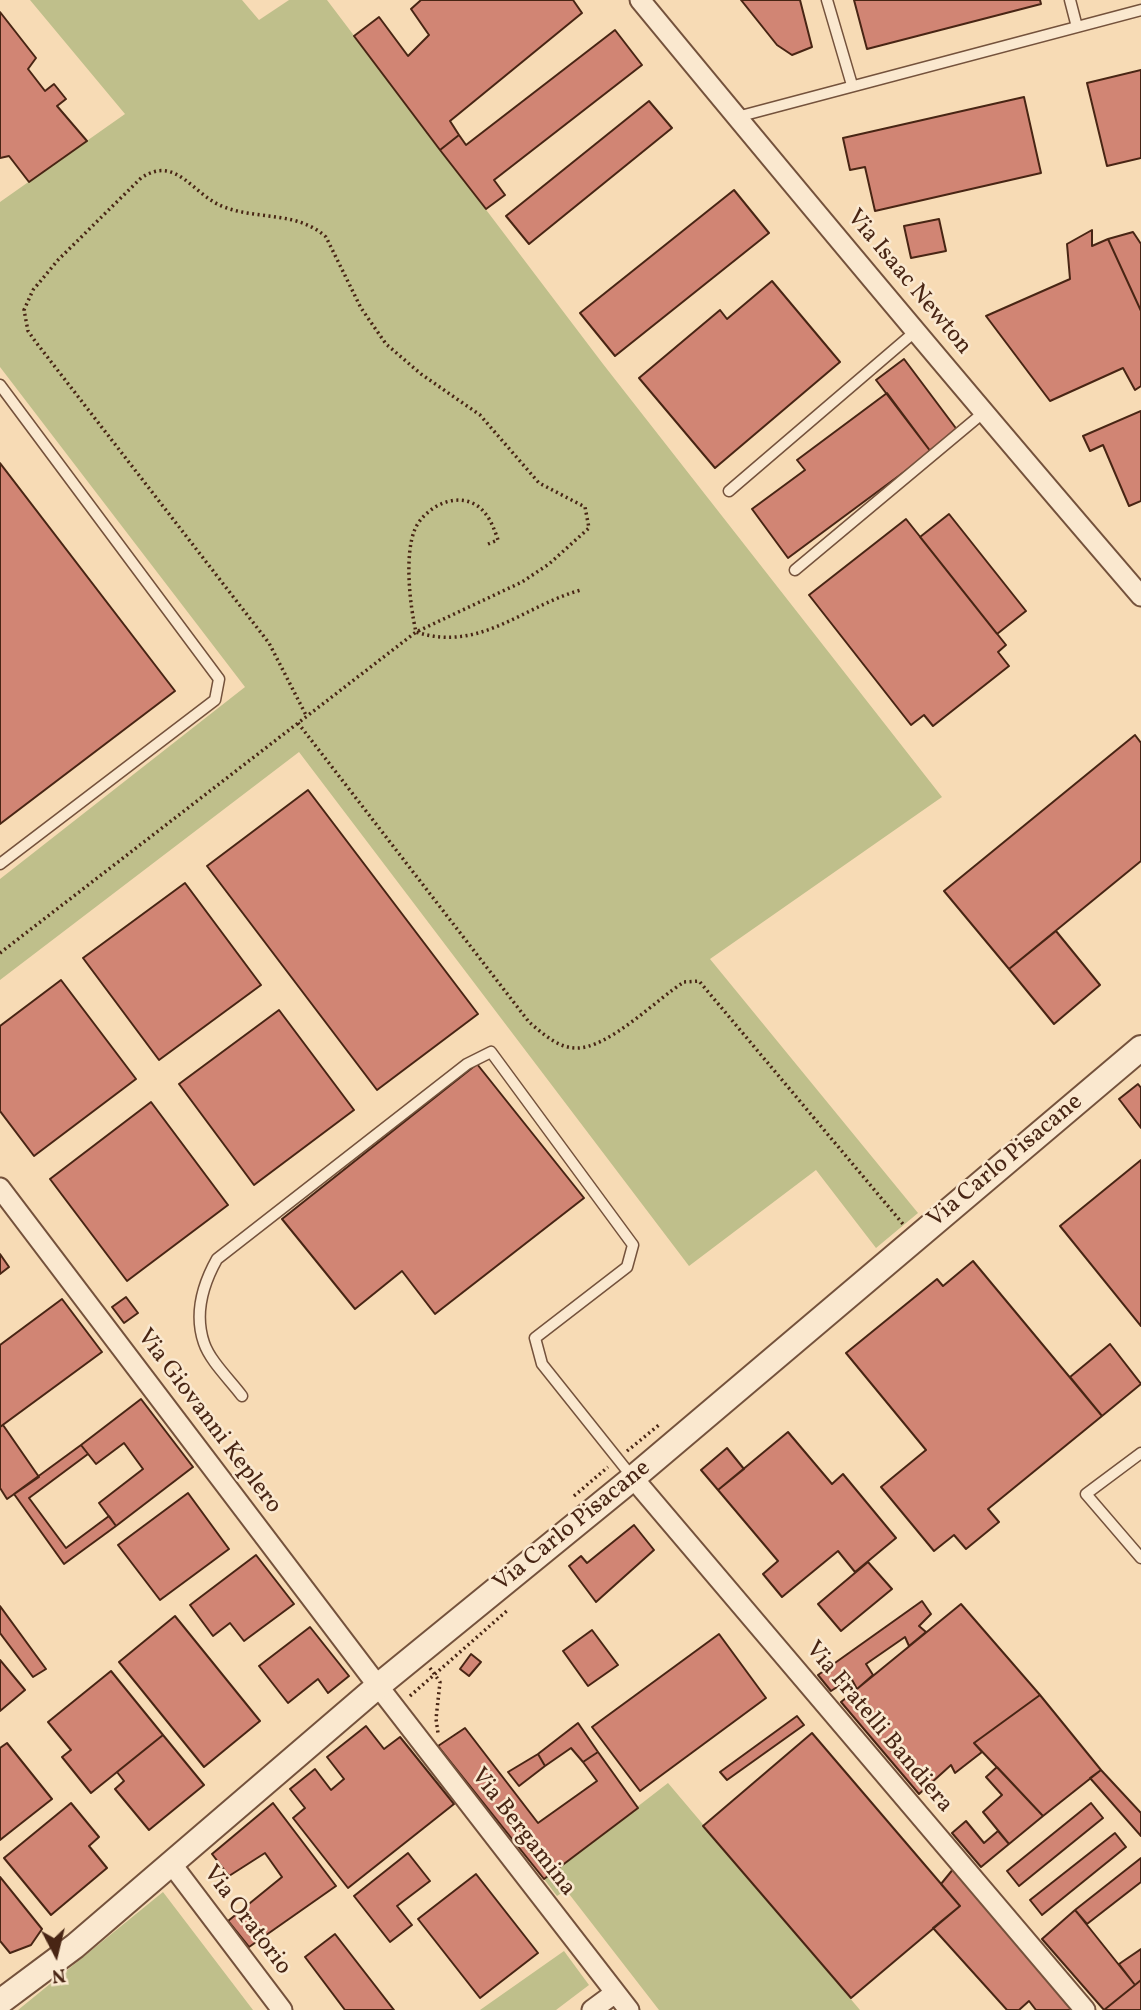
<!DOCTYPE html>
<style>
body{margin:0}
#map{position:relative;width:1141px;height:2010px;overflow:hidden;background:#f7dbb5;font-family:Vollkorn,serif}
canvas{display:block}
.north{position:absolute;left:21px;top:1919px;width:70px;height:70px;-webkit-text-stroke:5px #fae8cf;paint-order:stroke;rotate:173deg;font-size:19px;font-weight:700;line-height:28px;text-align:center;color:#482514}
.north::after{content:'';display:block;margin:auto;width:24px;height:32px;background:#482514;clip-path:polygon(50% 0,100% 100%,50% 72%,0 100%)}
</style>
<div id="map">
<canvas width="1141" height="2010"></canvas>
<div class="north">N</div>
</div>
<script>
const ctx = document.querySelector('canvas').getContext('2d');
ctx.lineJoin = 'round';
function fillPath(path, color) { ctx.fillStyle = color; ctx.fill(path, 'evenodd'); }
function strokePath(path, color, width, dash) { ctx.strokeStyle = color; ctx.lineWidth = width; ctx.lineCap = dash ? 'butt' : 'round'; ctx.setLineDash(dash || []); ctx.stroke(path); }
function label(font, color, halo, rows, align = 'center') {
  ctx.font = font + ' Vollkorn,serif'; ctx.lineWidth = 5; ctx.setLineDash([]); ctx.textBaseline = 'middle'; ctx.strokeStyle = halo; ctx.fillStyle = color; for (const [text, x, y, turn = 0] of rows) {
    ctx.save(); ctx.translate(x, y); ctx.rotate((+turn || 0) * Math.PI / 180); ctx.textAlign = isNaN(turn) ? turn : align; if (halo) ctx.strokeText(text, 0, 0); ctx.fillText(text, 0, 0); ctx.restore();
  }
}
const green = new Path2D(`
 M30 0H242L259 20 289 0H327L603 364 942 797 710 959 918 1213 876 1248 816 1170 689 1266 299 752 0 980V879L245 687 0 367V202L125 114Z
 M668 1783 860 2010H659L566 1890 557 1896 544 1879Z
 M163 1892 253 2010H18Z
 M564 1951 589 1985 556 2010H480Z`);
const building = new Path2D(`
 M421 0H573L582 13 450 121 459 135 440 150 354 36 379 17 408 56 429 35 411 9Z
 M800 0 812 47 792 55 777 45 741 0Z
 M854 0H1040L1041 4 867 49Z
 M0 12 36 58 28 69 45 91 54 84 66 99 57 106 87 141 29 182 9 156 0 158Z
 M615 30 642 65 494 180 505 195 486 209 440 150 459 135 466 145Z
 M1141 70V158L1107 166 1087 83Z
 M1024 97 1041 173 875 211 865 167 850 170 843 138Z
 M649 101 672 128 529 244 506 216Z
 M734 190 769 233 615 356 580 313Z
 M939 219 946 251 911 258 904 226Z
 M1092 230V246L1108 239 1141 311V386L1135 390 1123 368 1050 401 986 316 1070 279 1067 244Z
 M1133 232 1141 244V311L1108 239Z
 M772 281 840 362 715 468 639 378 720 310 727 319Z
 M904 359 958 431 931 452 876 380Z
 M887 393 931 452 788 558 752 509 805 470 797 460Z
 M1141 411V501L1129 506 1103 445 1090 451 1083 436Z
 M0 463 175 691 0 824Z
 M949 514 1026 611 997 634 920 537Z
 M906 519 1006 645 998 652 1009 666 933 726 924 715 911 725 809 595Z
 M1135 735 1141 743V861L1009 969 944 891Z
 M308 790 478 1014 377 1090 207 866Z
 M185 883 261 985 159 1060 83 958Z
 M1056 931 1100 985 1054 1024 1009 969Z
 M61 980 136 1079 34 1156 0 1111V1026Z
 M279 1010 354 1110 254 1185 179 1084Z
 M477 1064 584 1198 435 1314 402 1271 355 1309 282 1219Z
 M1138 1084 1141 1088V1128L1119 1099Z
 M151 1102 228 1205 127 1281 50 1179Z
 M1141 1160V1326L1060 1226Z
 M0 1254 9 1267 0 1274Z
 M973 1261 1102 1416 988 1509 999 1522 966 1549 954 1535 934 1551 881 1487 926 1450 846 1353 937 1279 943 1286Z
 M126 1297 138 1313 124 1323 112 1307Z
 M62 1299 102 1352 0 1427V1345Z
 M1110 1344 1141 1384 1102 1416 1070 1377Z
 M141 1399 193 1467 116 1526 99 1503 143 1469 124 1443 96 1464 81 1445Z
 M3 1425 39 1477 7 1499 0 1488V1427Z
 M788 1432 832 1484 843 1474 896 1538 855 1572 838 1551 782 1597 763 1574 778 1561 718 1490Z
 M81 1445 88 1454 29 1498 66 1548 109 1516 116 1526 64 1564 14 1494Z
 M727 1448 744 1469 718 1490 701 1470Z
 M188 1493 229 1549 160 1600 118 1545Z
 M634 1525 654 1550 596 1602 569 1566 581 1556 587 1563Z
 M256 1555 294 1604 244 1641 230 1623 213 1636 190 1605Z
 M868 1562 892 1589 841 1631 818 1604Z
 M922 1601 931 1614 919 1626 926 1632 909 1646 905 1637 866 1664 873 1675 857 1689 851 1678 831 1691 818 1675Z
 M961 1604 1040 1695 974 1743 982 1752 955 1773 951 1765 919 1794 841 1702Z
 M0 1606 46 1669 33 1677 0 1633Z
 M175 1616 260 1721 204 1767 119 1662Z
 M310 1627 349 1676 328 1693 318 1679 288 1703 259 1666Z
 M592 1630 618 1665 588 1686 563 1651Z
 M719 1634 766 1698 640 1791 592 1727Z
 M471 1654 481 1662 469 1676 460 1669Z
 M0 1660 25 1690 0 1711Z
 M111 1671 163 1735 91 1793 62 1757 71 1750 48 1722Z
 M1040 1695 1101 1770 1043 1816 974 1743Z
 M797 1716 804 1725 727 1780 720 1772Z
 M578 1723 598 1752 583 1762 571 1748 545 1766 538 1754Z
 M366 1726 384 1749 400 1737 454 1804 348 1888 293 1818 305 1808 290 1789 315 1769 331 1790 344 1779 327 1757Z
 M465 1728 538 1823 597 1781 583 1762 598 1752 638 1808 544 1879 438 1746Z
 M812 1733 960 1906 851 1998 703 1826Z
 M163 1735 204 1785 149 1830 115 1789 124 1781 117 1772Z
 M7 1743 52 1799 0 1840V1748Z
 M538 1754 545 1766 519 1786 508 1772Z
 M997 1767 1043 1816 1009 1844 983 1812 1002 1795 986 1777Z
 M1101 1770 1141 1813V1836L1090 1778Z
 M71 1803 99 1837 89 1846 107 1868 51 1915 4 1858Z
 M273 1803 336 1886 249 1947 228 1921 282 1877 265 1853 229 1876 212 1854Z
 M1091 1803 1103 1818 1019 1886 1007 1871Z
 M966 1821 984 1843 998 1831 1009 1844 981 1867 952 1833Z
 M1115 1833 1126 1847 1042 1915 1030 1900Z
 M408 1853 430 1881 397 1906 412 1925 390 1942 354 1896Z
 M1141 1858V1882L1087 1924 1075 1910Z
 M954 1868 1074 2010H1036L1029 2001 1019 2010H1007L933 1928 960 1906 941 1884Z
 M476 1874 538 1953 480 1998 418 1919Z
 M0 1877 42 1929 31 1945 10 1953 0 1941Z
 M1075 1910 1135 1985 1104 2010 1042 1939Z
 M335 1934 394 2010H345L305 1957Z
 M1141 1949V1980L1135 1985 1119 1964Z
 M1141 1980V2010H1104L1135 1985Z`);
const path = new Path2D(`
 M488 544 498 540C494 528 489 515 479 507 457 490 425 507 415 529 404 555 410 606 416 632 480 653 523 606 581 590
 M298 723 529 1022C542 1033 558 1048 576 1048 608 1049 657 999 684 982L699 981 903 1224
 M0 953 416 632 522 582 549 564 589 528 585 507 539 483 480 415 421 374 386 344 361 308 326 237C298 211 258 220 224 207 192 195 177 154 141 178L58 260 33 290 24 310 28 331 35 341 269 643 307 717
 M627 1451 659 1425
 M574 1496 608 1467
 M430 1668 440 1682 436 1719 438 1733
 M410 1696 509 1609`);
const service = new Path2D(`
 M827 0 852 85
 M1070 0 1077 27
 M737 117 1141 10
 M0 385 219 679 215 700 0 864
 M729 491 917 330
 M795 570 983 413
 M242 1396C231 1381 210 1361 204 1343 194 1314 203 1284 217 1259L467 1064 491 1052 633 1245 627 1267 535 1338 542 1364 633 1478
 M1141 1453 1086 1494 1141 1558`);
const minor = new Path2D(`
 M640 0C805 200 971 399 1141 596
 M0 1188 378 1686 629 2010
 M633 1478 1085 2010
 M170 1862 282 2010
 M592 2010 615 1993`);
const tertiary = new Path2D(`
 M0 2002 75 1946 378 1686 633 1478 1141 1048`);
const streetNames = [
 ["Via Isaac Newton",908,283,50],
 ["Via Carlo Pisacane",1006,1162,-40],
 ["Via Giovanni Keplero",208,1422,53],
 ["Via Carlo Pisacane",573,1527,-39],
 ["Via Fratelli Bandiera",878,1728,50],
 ["Via Bergamina",522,1833,52],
 ["Via Oratorio",246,1921,53]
];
fillPath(green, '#bfbf8b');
fillPath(building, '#d18574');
strokePath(building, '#482514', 2);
strokePath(service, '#74523c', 13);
strokePath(minor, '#74523c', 23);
strokePath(tertiary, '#74523c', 28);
strokePath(path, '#482514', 3.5, [2, 3.5]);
strokePath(service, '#fae8cf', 10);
strokePath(minor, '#fae8cf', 19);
strokePath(tertiary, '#fae8cf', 24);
label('24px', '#482514', '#fae8cf', streetNames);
</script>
